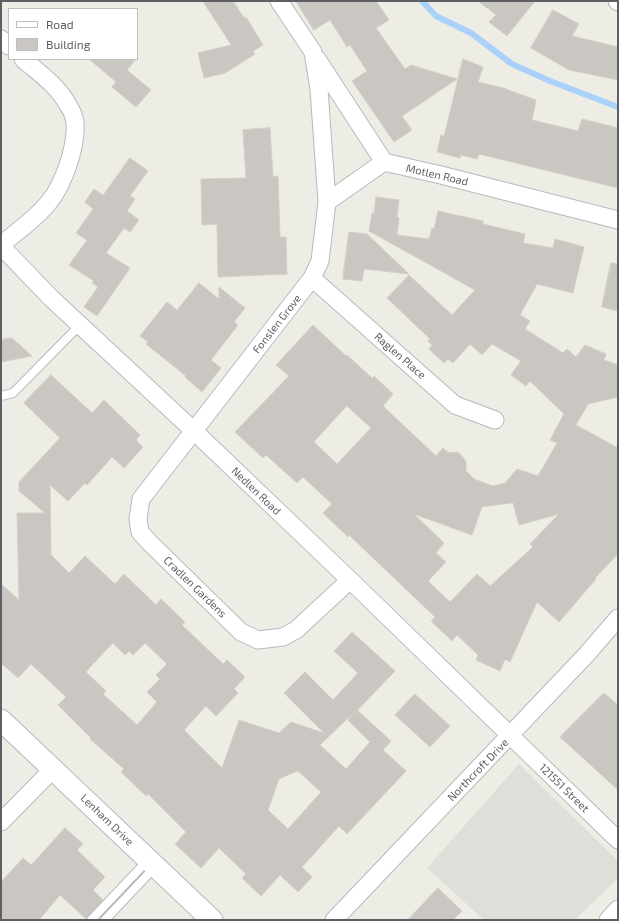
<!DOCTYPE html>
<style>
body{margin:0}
#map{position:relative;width:619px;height:921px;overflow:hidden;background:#eeede5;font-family:"Exo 2",sans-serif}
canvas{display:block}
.frame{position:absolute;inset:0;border:2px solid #5d5f64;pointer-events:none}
.legend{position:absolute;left:8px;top:8px;width:130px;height:52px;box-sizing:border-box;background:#fff;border:1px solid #bebfc1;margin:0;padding:5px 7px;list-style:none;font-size:12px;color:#5d5f64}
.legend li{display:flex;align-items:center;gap:8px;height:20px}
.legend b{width:20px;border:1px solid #bebfc1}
</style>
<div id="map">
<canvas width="619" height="921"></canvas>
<div class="frame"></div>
<ul class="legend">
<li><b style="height:5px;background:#fff"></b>Road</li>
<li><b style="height:11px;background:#cac7c2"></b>Building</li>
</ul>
</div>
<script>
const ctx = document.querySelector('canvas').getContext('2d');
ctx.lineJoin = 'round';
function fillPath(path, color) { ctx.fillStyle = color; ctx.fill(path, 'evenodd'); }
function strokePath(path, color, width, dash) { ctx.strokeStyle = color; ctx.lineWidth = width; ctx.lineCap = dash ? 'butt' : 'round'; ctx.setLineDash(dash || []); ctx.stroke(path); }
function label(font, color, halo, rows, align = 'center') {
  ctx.font = font + ' "Exo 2",sans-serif'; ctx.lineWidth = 3; ctx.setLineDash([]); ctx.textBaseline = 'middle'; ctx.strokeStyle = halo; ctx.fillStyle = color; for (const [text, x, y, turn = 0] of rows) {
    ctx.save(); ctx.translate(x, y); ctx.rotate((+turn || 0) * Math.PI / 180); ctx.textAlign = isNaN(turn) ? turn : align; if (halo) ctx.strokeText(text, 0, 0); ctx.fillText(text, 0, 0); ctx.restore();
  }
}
const industrial = new Path2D(`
 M519 764 618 861V878L575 920H484L427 868Z`);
const stream = new Path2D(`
 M422 1 436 16 471 33 512 64 550 81 618 107`);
const building = new Path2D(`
 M203 1H233L244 18 246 17 263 45 253 51 255 54 225 73 204 78 198 53 231 45Z
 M296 1H376L389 20 376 28 405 69 411 65 457 79 402 116 412 130 394 142 352 81 367 71 350 45 347 47 330 20 314 30Z
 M478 1H535L507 36 489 22 496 15Z
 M553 10 579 24 572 36 618 47V80L569 70 531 48Z
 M89 59H136L127 70 151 90 136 107 112 87 116 82Z
 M463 59 483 67 478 82 503 88 536 100 532 120 578 131 582 119 618 128V188L479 154 477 159 461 155 460 158 437 152 441 135 444 136Z
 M270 128 273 177 278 176 280 237H286L287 274 218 277 217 224 202 225 201 179 246 178 243 130Z
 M130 158 148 171 130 196 135 199 127 211 139 220 130 232 124 228 106 253 130 268 97 316 84 307 98 287 92 283 94 281 69 265 87 240 76 233 93 209 85 202 94 189 103 195Z
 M376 197 399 200 397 217 399 218 397 235 429 239 432 228 434 229 438 211 483 221V224L525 234 523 243 553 248 555 239 584 247 573 293 537 284 520 315 530 321 525 329 563 353 567 349 576 357 585 345 606 354 604 360 618 365V397L588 404 576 425 618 448V554L595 578 596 579 559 622 537 602 510 662 505 659 500 671 476 660 478 655 457 635 452 641 431 621 435 617 349 535 348 537 323 513 332 504 303 477 297 483 266 455 263 458 235 432 289 376 276 365 313 325 346 356 347 355 372 378 374 376 393 394 383 406 436 456 443 448 449 453 458 452 466 461V471L474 479 493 486 505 483 517 469 538 476 557 443 550 440 564 414 530 381 526 386 511 375 521 361 492 344 482 355 470 344 453 363 448 359 444 363 429 349 432 345 428 341 430 339 387 298 409 275 452 315 475 290 369 231 372 213H374ZM347 406 371 428 337 464 314 442ZM513 503 519 525 559 514 530 544 533 547 490 586 477 574 450 602 428 581 446 562 436 553 444 543 414 514 472 535 482 507Z
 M349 232 367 234 409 274 364 269 362 281 343 279Z
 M611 263 618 264V311L602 307Z
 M199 283 219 299V287L245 308 234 322 238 325 211 360 221 368 202 392 185 377 186 376 146 344 148 342 140 336 167 302 177 310Z
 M12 338 32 356 1 362V340Z
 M51 375 92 413 104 400 140 435 136 440 143 447 124 468 112 457 87 485 85 483 68 501 50 485 51 555 69 573 85 556 115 584 124 574 156 605 161 599 185 622 182 625 223 664 227 660 245 677 234 689 238 693 216 716 206 706 184 730 222 768 239 720 279 733 291 722 324 733 284 693 305 672 333 700 358 673 334 651 352 632 395 671 350 718 349 717 320 745 346 769 370 742 348 720 357 710 391 741 383 750 406 771 347 834 339 826 302 867 312 877 298 892 280 875 261 896 242 878 246 874 219 848 201 868 175 844 186 832 148 794 146 796 121 772 124 769 90 739 91 738 58 705 66 697 31 664 18 678 1 663V584L19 600 17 513H45L19 491V482L60 438 24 403ZM113 643 125 655 129 651 133 655 145 643 167 664 156 675 160 679 147 692 157 702 137 725 103 694 106 691 86 672ZM298 771 321 792 288 829 268 810 279 779Z
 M604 693 618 705V790L560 737Z
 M415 694 450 726 430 747 395 715Z
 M65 828 83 844 77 850 105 877 93 890 103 900 86 919 60 895 39 920H1V882L23 858 31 865Z
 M438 888 462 911 453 920H408Z`);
const service = new Path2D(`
 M1 396 13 393 80 325
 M91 920 148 860
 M105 920 155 867`);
const minor = new Path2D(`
 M279 1 313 52 319 89 327 202 320 261 312 278 141 499 138 519 140 532 149 542 241 632 258 640 283 637 296 630 350 580
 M617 1 618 2
 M1 39 9 46
 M317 59 384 162 441 175 618 220
 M327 202 384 162
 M1 245C17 231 36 219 49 202 64 184 77 145 75 122 74 117 71 109 68 105 58 86 39 73 23 59
 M1 246 51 298 194 431 350 580 618 840
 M312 278 455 405 495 420
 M1 822 53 769
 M334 920 587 654 618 618
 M608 920 618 909`);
const tertiary = new Path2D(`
 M1 720 212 920`);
const streetNames = [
 ["Motlen Road",437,175,13],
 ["Fonslen Grove",277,324,-52],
 ["Raglen Place",400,356,41],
 ["Nedlen Road",256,491,44],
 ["Cradlen Gardens",195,587,44],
 ["Northcroft Drive",478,770,-46],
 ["121551 Street",564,788,44],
 ["Lenham Drive",107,820,44]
];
fillPath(industrial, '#e0ded9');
strokePath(stream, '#aad1f9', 6);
fillPath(building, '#cac7c2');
strokePath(building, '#d2cfc4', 1);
strokePath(service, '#b7b9be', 10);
strokePath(minor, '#b7b9be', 19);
strokePath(tertiary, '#b7b9be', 23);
strokePath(service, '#fff', 8);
strokePath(minor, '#fff', 17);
strokePath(tertiary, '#fff', 21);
label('11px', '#5d5f64', '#fff', streetNames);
</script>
